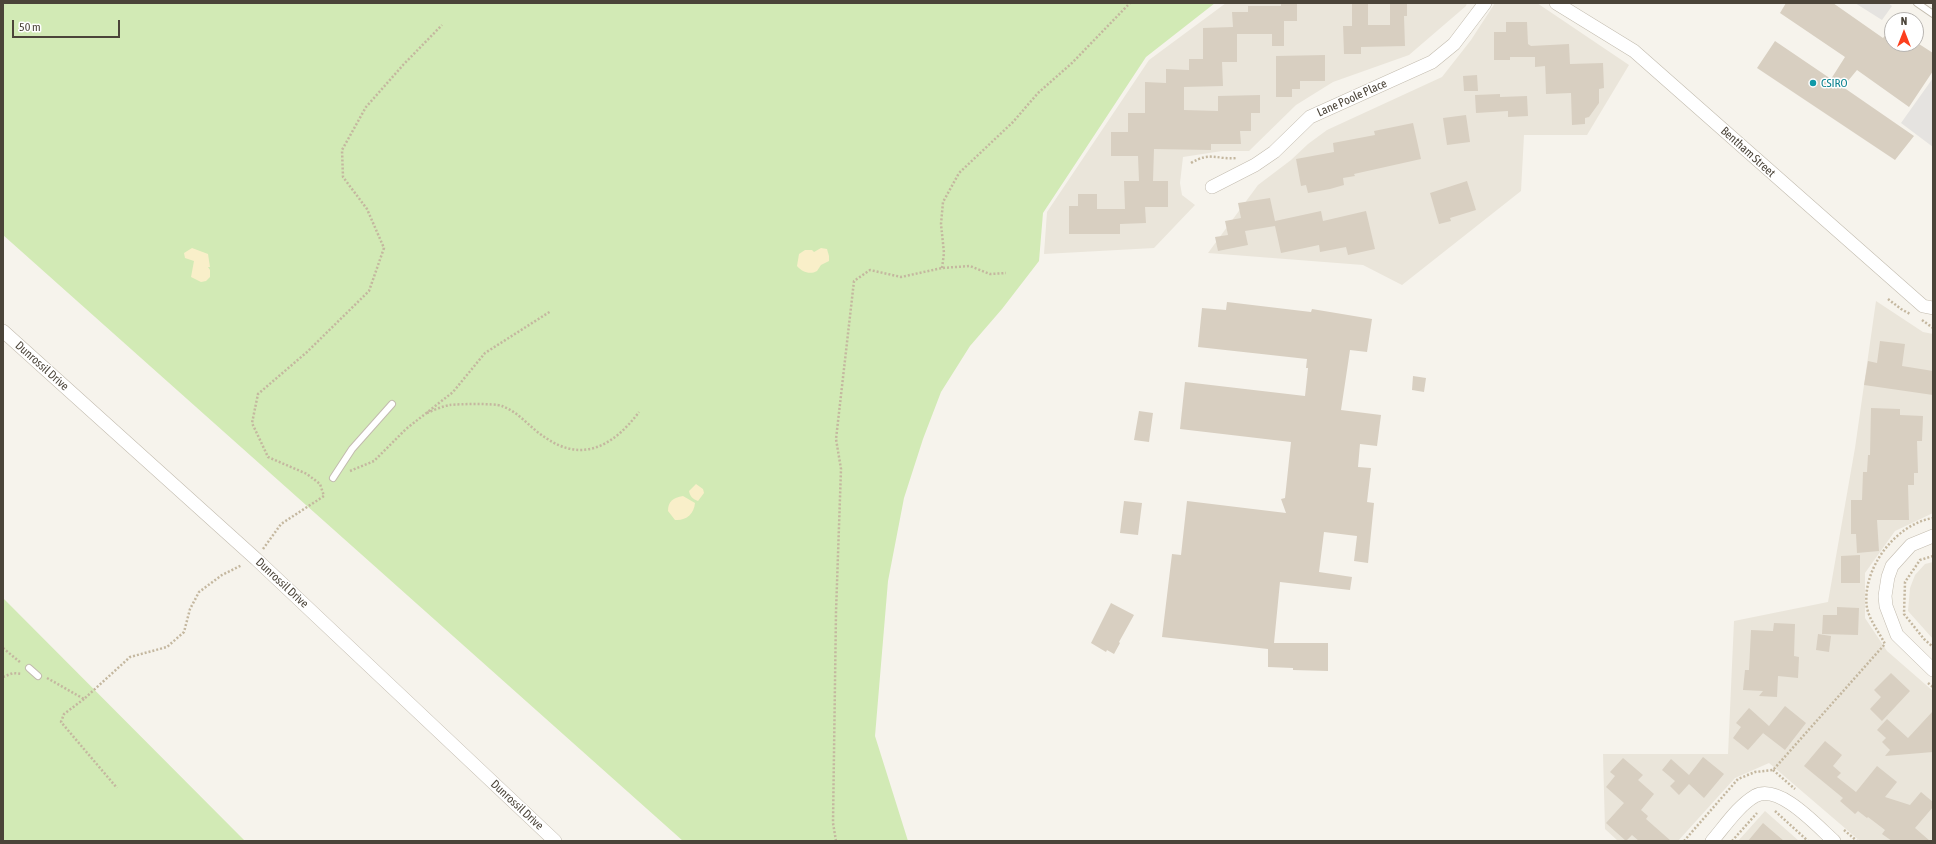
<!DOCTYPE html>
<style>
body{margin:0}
#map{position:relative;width:1936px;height:844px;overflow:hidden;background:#f6f3ec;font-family:"Asap Condensed",sans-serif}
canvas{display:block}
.frame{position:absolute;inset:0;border:4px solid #4b4439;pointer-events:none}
.north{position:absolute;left:1884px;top:12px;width:40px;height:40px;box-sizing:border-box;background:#fff;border:1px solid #b7b4b0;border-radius:50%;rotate:0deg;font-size:11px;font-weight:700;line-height:16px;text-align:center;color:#4b4439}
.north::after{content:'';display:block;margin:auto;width:14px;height:18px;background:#fc3f1d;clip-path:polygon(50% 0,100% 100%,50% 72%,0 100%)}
.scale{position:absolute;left:12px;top:20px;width:108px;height:18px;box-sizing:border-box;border:2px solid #4b4439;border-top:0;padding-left:5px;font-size:12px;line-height:14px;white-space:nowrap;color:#4b4439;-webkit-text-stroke:3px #fff;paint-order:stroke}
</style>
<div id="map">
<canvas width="1936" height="844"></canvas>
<div class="frame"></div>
<div class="north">N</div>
<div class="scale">50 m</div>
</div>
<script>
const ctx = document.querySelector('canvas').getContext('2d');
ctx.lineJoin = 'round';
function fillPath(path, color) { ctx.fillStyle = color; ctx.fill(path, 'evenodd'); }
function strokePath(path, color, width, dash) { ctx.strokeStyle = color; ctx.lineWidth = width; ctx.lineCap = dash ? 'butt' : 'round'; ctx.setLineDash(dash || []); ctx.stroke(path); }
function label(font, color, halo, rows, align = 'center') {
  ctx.font = font + ' "Asap Condensed",sans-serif'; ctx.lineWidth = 3; ctx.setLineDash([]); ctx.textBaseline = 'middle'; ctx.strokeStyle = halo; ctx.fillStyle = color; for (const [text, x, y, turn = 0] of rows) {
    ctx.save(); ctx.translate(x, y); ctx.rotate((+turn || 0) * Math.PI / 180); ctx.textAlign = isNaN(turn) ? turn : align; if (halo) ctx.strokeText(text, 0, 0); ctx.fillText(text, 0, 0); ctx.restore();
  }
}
const residential = new Path2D(`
 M1226 3H1467L1466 6 1409 55 1333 82 1296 105 1249 151H1222L1183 157 1180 183 1182 195 1195 205 1154 248 1044 254 1047 212 1149 60Z
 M1495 3H1537L1629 65 1587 135H1524L1521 191 1402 285 1363 265 1208 253 1258 185 1291 160 1308 144 1327 130 1442 77 1471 40Z
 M1876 301 1923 332 1933 334V513L1895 531 1865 573V618L1887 651 1933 691V841H1860L1769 763 1735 778 1678 841H1618L1605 829 1603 754H1728L1734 621 1828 602 1855 448Z
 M1933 562V639L1908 611 1910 588 1915 575 1925 564Z
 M1765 811 1799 841H1738Z`);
const green = new Path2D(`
 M3 3H1215L1146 57 1043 213 1039 261 1002 309 970 346 941 392 923 439 904 498 888 581 875 736 908 841H683L3 235Z
 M3 598 245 841H3Z`);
const sand = new Path2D(`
 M192 248 208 254 210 267H208L210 270V277L206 281 201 282 191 277 194 261 185 258 184 253Z
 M821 248 827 249 829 256V261L821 265 817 271C810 275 802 272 797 266L799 254 805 250H812L814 252Z
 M696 484 703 489 704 493 698 501C693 499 690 497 689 491Z
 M683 496 695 503C694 514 686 521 675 520L668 511C668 501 673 498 683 496Z`);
const parking = new Path2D(`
 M1855 3H1888L1892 6 1882 20Z
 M1933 78V147L1901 123Z`);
const building = new Path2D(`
 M1281 3H1297V21H1284V46H1272V34H1237V62H1222L1223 86 1184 87V110L1218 111V96L1260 95V113H1251V131H1240L1241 144H1211V150L1154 149 1153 181H1168V207H1145L1146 223 1120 224V234H1069V206H1078V194H1097V209H1125L1124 181H1139L1138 156H1111V132H1128V113H1145V82L1166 83V69L1189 70V59H1203V28L1233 27 1232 12H1248V6H1281Z
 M1352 3H1368V25H1390V3H1407V16H1404L1405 46 1361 47V54H1344L1343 26H1352Z
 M1786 3H1833L1883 38 1892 27V44H1919L1933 53V71L1909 107 1857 70 1843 87 1914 136 1895 160 1757 68 1775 41 1831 79 1845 57 1780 13Z
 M1506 22H1527L1528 44 1531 46 1569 44 1570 64 1603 63 1604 88 1599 89V103L1589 117 1585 118V124L1572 125 1571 93 1546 94 1545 66 1535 67V57H1510V60H1494V32H1506Z
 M1325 55V81H1300V89H1292V97H1276V56Z
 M1477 75 1478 91H1464L1463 76Z
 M1500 94V97L1527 96 1528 116 1508 117V111L1476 113 1475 95Z
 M1466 115 1470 142 1447 145 1443 118Z
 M1413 123 1421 159 1354 174 1355 176 1343 178 1344 185 1330 189 1308 193 1306 185 1301 186 1296 159 1334 152 1333 143 1375 135 1374 131Z
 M1467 181 1476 210 1450 218 1451 221 1439 224 1430 193Z
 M1270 198 1275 221 1321 211 1323 221 1366 211 1375 249 1348 255 1346 247 1320 252 1319 245 1281 253 1275 226 1245 231 1248 245 1218 251 1215 237 1228 235 1225 221 1241 218 1238 203Z
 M1227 302 1311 312 1312 309 1372 319 1367 352 1350 350 1341 410 1381 415 1377 446 1360 444 1358 467 1371 468 1367 502 1374 503 1368 563 1354 561 1357 536 1324 532 1319 572 1352 577 1350 590 1280 582 1274 643H1328V671L1293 670V668L1268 667V649L1162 637 1172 554 1181 555 1187 501 1286 513 1281 499 1285 498 1291 442 1180 429 1185 382 1305 396 1308 368H1306L1307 359 1198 347 1202 308 1226 310Z
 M1880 341 1905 344 1902 366 1933 371V395L1864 385 1868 361 1877 363Z
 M1413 376 1426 378 1424 392 1412 390Z
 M1871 408 1900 409V415L1923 416 1922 441H1917L1918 473H1914V485H1908L1909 520H1877L1879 551 1857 553 1856 534H1851V500H1862L1863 472H1867L1868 455H1870Z
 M1139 411 1153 413 1149 442 1134 440Z
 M1124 501 1142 503 1138 535 1120 533Z
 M1860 555V583H1841V556Z
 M1111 603 1134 615 1119 642 1120 643 1114 654 1107 650 1106 652 1091 643Z
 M1837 607 1859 608 1858 635 1822 634 1823 615H1837Z
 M1774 623 1795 624 1794 656 1799 657 1798 678 1778 676 1777 697 1759 696 1763 691 1743 690 1745 670H1749L1751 630 1773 631Z
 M1818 634 1831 636 1829 652 1816 650Z
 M1891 673 1910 691 1882 721 1870 709 1881 697 1874 690Z
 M1785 706 1806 723 1785 750 1763 733 1764 732 1748 750 1733 738 1741 727 1736 723 1749 708 1769 726Z
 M1933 711V752L1885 756 1890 750 1882 742 1886 738 1877 730 1887 719 1908 738Z
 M1825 741 1842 755 1833 766 1841 773 1837 777 1856 792 1877 766 1897 782 1885 797 1910 805 1921 792 1933 802V807L1915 828 1930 841H1892L1882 834 1885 830 1868 817 1867 818 1858 811 1855 814 1840 801 1843 798 1804 766Z
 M1703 757 1724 774 1704 798 1689 784 1679 795 1670 786 1675 781 1662 770 1671 759 1689 775Z
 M1623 758 1643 775 1638 780 1654 794 1641 810 1648 816 1646 819 1671 841H1639L1632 835 1626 841 1606 823 1624 803 1606 787 1615 776 1610 772Z
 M1763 823 1784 841H1748Z`);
const path = new Path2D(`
 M1191 163C1211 151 1217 160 1237 158
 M942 268 944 253 941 224 943 202 959 173 1013 122 1038 93 1072 63 1130 3
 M1888 299 1901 309 1910 314
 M1922 320 1933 328
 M427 413C434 410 443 406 450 405 459 404 494 403 502 406 519 412 531 429 546 438 584 464 615 444 639 412
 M350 471 374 461 406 429 453 392 485 353 551 311
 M263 549 281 524 324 496 320 484 307 474 268 457 252 423 258 394 307 352 369 291 384 248 367 209 343 177 342 150 366 107 403 65 442 25
 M1933 556 1920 560 1905 582 1904 614 1924 639 1933 647
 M3 648 21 663
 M3 677 13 673 22 674
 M47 678 84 699 130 657 167 647 184 632 190 609 199 592 222 575 242 565
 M1928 683 1933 687
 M84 699 64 714 61 722 117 788
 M1773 770 1795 789
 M1775 811 1808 841
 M1844 830 1857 841
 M836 841 833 823 836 612 841 469 836 439 854 281 870 270 901 277 942 268 970 266 990 274 1006 273
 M1684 841 1738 779 1755 772 1773 770 1885 644C1879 632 1870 621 1867 608 1861 570 1895 524 1933 518
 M1732 841 1757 813`);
const lane = new Path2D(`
 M1917 3 1933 14
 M333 478 352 449 392 404
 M29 668 38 676`);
const street = new Path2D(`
 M1556 3 1634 51 1923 306 1933 308
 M1212 187 1255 165 1274 152 1310 117 1432 62 1454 44 1485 3
 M3 331 256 559 555 841
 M1933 536 1911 545 1892 566 1888 577 1885 596 1886 606 1897 635 1933 670
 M1712 841C1725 826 1738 806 1755 796 1779 783 1817 826 1834 841`);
const markers = [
 [1813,83,4,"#0f9aa8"]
];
const cultureNames = [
 ["CSIRO",1821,83]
];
const streetNames = [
 ["Lane Poole Place",1352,98,-24],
 ["Bentham Street",1748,152,42],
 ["Dunrossil Drive",42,366,42],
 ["Dunrossil Drive",282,583,43],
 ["Dunrossil Drive",517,805,43]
];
fillPath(residential, '#eae5da');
fillPath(green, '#d2eab5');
fillPath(sand, '#f9efc9');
fillPath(parking, '#e5e3e0');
fillPath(building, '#d8cfc1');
strokePath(lane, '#c2bbae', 8);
strokePath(street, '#c2bbae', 14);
strokePath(path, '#c4b79f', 2.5, [2, 2]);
strokePath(lane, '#fff', 6);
strokePath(street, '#fff', 13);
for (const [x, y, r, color] of markers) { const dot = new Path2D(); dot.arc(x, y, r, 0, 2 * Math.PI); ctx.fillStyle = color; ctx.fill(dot); strokePath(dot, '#fff', 1.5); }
label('12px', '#0d838f', '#fff', cultureNames, 'left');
label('12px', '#4b4439', '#fff', streetNames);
</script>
